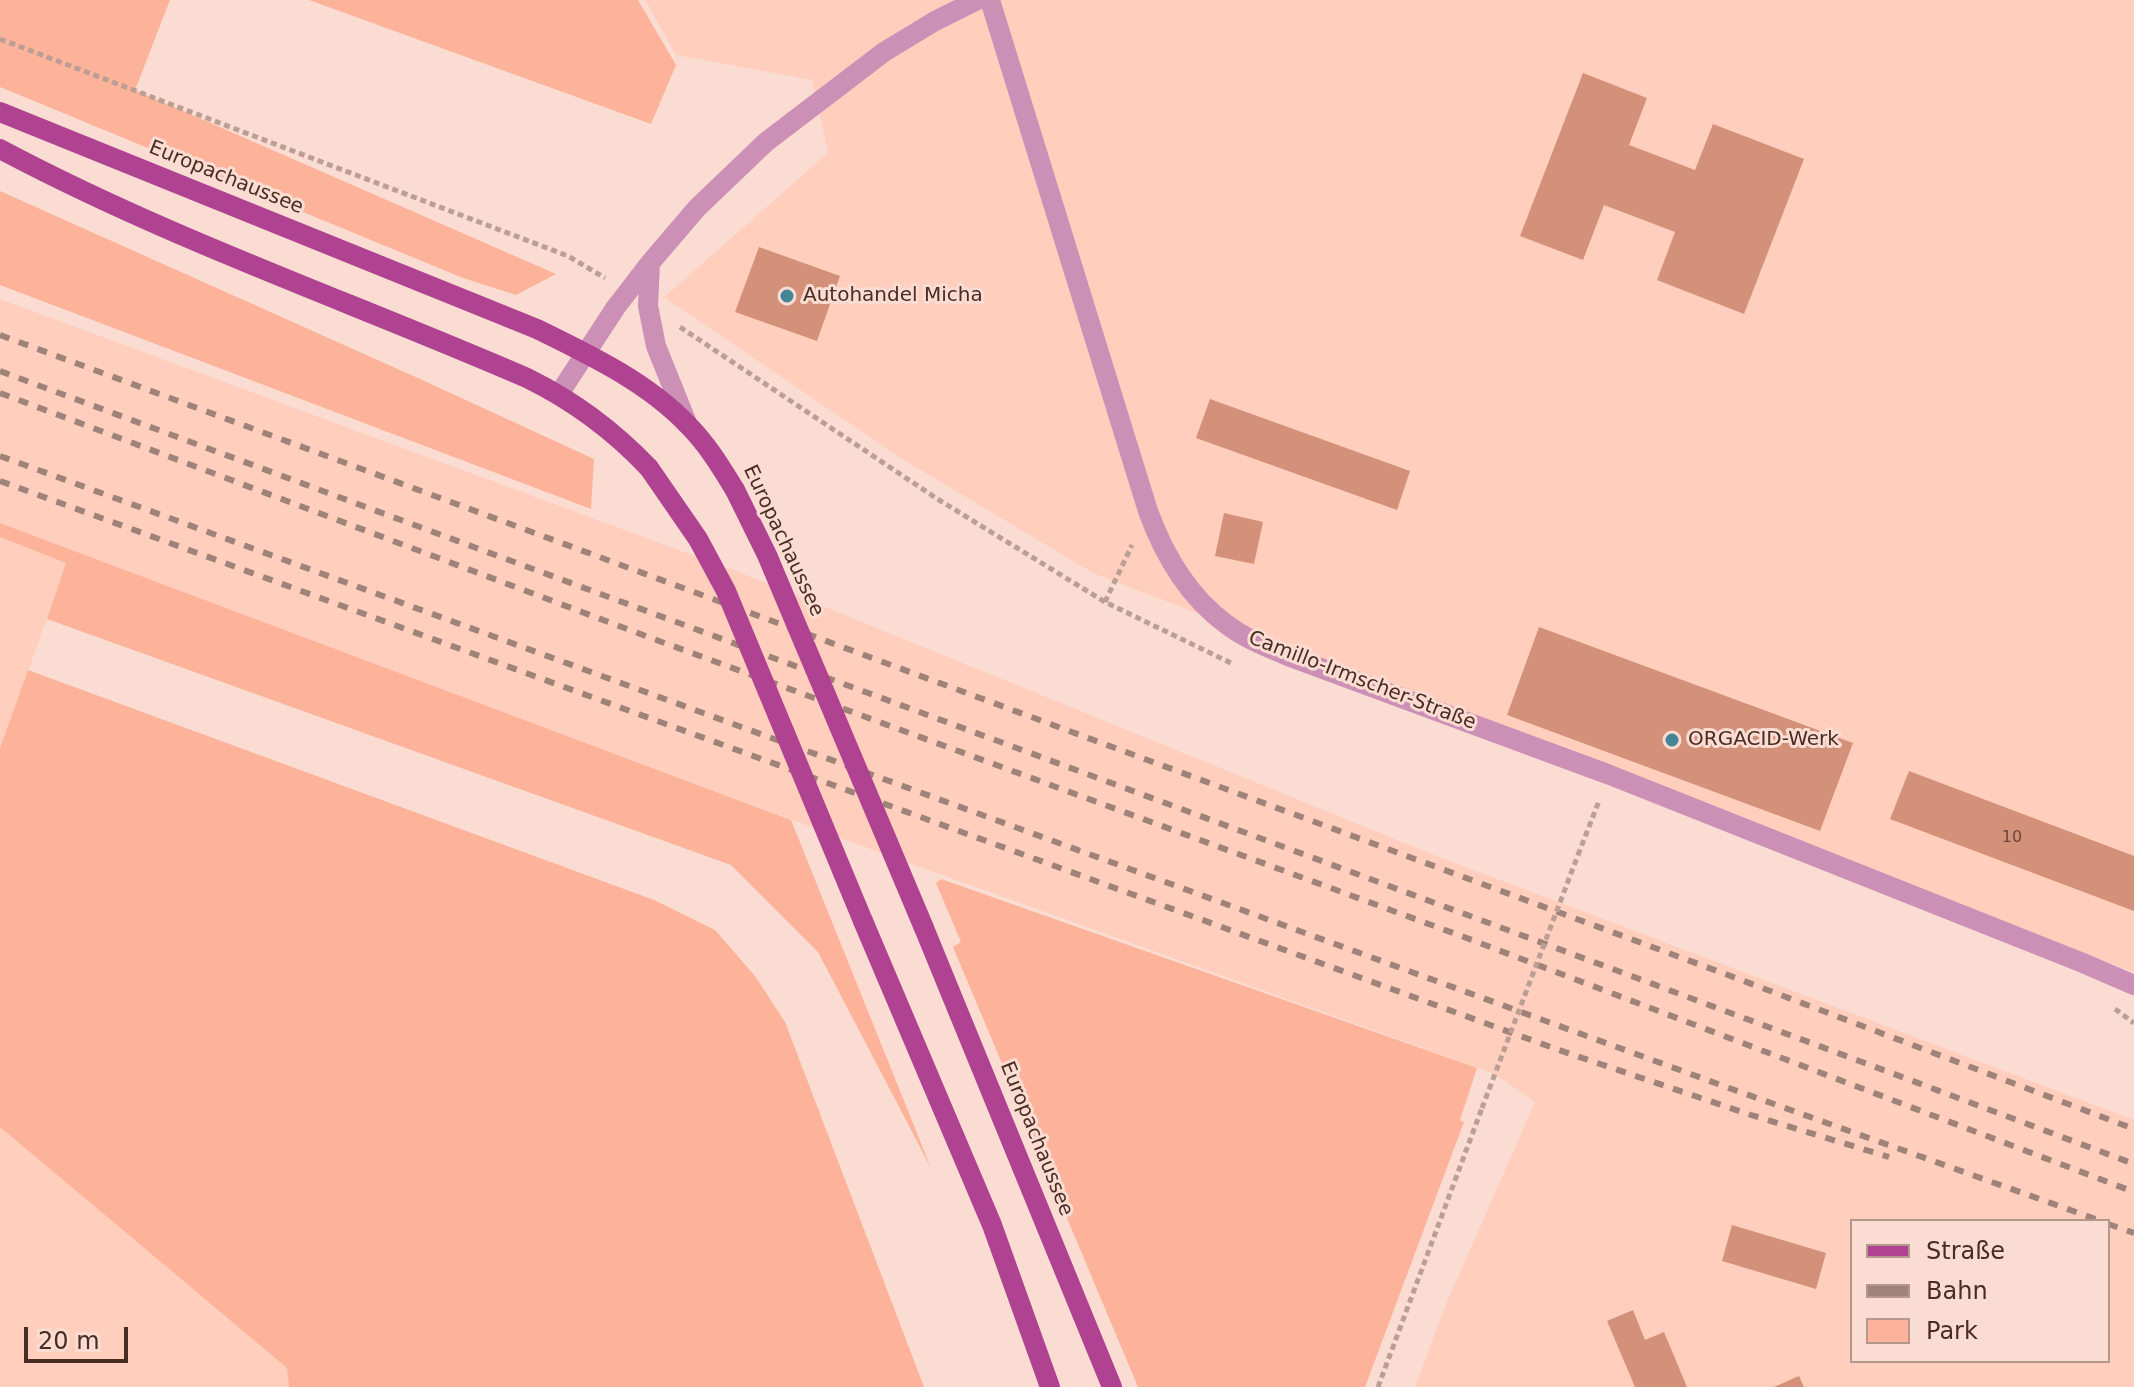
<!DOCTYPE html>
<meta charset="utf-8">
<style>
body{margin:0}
#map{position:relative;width:2134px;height:1387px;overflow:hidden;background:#fadcd2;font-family:"DejaVu Sans",sans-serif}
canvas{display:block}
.legend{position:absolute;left:1850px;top:1219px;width:260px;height:144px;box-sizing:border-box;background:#fadcd2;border:2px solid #b3968c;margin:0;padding:10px 14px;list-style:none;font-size:24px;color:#492d23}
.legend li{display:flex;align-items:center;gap:16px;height:40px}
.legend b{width:40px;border:2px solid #b3968c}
.scale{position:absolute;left:24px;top:1327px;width:104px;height:36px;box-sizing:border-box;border:4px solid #492d23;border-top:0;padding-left:10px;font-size:24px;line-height:28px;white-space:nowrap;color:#492d23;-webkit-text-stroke:6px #fadcd2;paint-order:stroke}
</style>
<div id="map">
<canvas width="2134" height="1387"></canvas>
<ul class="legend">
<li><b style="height:10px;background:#af4291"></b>Straße</li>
<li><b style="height:10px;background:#9f8278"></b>Bahn</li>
<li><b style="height:22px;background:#fcb39a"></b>Park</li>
</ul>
<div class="scale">20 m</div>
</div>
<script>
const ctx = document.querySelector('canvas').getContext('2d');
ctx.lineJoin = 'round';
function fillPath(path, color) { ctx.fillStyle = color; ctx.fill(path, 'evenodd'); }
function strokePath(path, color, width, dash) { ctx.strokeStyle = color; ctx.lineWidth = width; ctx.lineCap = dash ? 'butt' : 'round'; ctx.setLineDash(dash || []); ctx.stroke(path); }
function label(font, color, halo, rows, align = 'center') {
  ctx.font = font + ' "DejaVu Sans",sans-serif'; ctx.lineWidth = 6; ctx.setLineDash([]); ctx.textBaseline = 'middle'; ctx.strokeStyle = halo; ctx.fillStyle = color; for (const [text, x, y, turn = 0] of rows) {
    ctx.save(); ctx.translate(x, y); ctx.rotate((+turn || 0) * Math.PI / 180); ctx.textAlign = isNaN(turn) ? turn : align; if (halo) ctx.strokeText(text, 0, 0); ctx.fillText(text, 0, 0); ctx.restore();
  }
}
const built = new Path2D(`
 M645 0H2134V972L1095 574 899 457 664 297 828 153 812 80 676 55Z
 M0 299 749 576 1434 855 2134 1120V1387H1415L1446 1304 1535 1102 1495 1074 862 846 0 523ZM1852 1221H2108V1361H1852Z
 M0 537 67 563 0 748Z
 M0 1127 287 1368 289 1387H0Z`);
const green = new Path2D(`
 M0 0H170L135 90 556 274 516 295 463 278 0 87V40L14 44 0 39Z
 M309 0H638L676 65 651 124Z
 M0 191 420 379 594 459 591 509 0 285Z
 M0 523 791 820 931 1168 818 952 731 865 47 619 66 563 0 537Z
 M28 670 654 900 715 930 755 976 785 1022 924 1387H289L287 1368 0 1127V748Z
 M941 879 1477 1068 1460 1120 1464 1122 1365 1387H1138L953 947 961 942 936 883Z`);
const building = new Path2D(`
 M1583 73 1647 98 1629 145 1695 170 1713 124 1804 159 1744 314 1657 280 1675 232 1604 205 1583 260 1520 236Z
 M759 247 840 276 817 341 735 312Z
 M1210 399 1410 471 1397 510 1196 438Z
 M1224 513 1263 522 1254 564 1215 556Z
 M1539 627 1853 743 1820 831 1507 715Z
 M1909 771 2134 856V911L1890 819Z
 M1732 1225 1826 1253 1816 1289 1722 1261Z
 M1633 1310 1645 1340 1664 1332 1687 1387H1635L1607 1321Z
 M1799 1376 1804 1387H1774Z`);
const path = new Path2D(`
 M0 39 568 256 605 278
 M680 327 939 500 1105 602 1231 663
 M1105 602 1132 545
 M1578 855 1599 801
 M2115 1009 2134 1023
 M1378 1387 1482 1108`);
const minor = new Path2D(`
 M990 0 1148 511C1164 555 1188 596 1226 624 1244 638 1267 647 1288 656L1610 775 2083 963 2134 985`);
const tertiary = new Path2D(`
 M650 263 648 306 656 346 687 423
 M559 394 616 307 650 263 697 208 766 142 884 52 935 21 977 0`);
const primary = new Path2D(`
 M0 112 537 329C590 355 647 382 688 425 707 444 721 467 735 490
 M0 149C169 239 352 302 527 378 574 401 613 430 649 468
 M863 921 992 1225 1050 1387
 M924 928 1112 1387`);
const rail = new Path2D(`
 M0 335 1728 975 2134 1129
 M0 371C711 636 1424 897 2134 1164
 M0 393 651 638 1464 937 2134 1192
 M0 456 1729 1088 2101 1221
 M0 481 1556 1049 1751 1115 1889 1157
 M2108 1224 2134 1233`);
const pathBridge = new Path2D(`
 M1482 1108 1578 855`);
const primaryBridge = new Path2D(`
 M649 468 698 539 726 591 863 921
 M735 490 767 555 924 928`);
const markers = [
 [787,296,8,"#448497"],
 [1672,740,8,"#448497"]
];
const numberNames = [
 ["10",2012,838]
];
const streetNames = [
 ["Europachaussee",226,178,22],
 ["Europachaussee",783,541,65],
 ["Camillo-Irmscher-Straße",1362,681,21],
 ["Europachaussee",1036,1139,68]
];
const poiNames = [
 ["Autohandel Micha",803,296],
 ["ORGACID-Werk",1688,740]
];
fillPath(built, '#ffcebd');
fillPath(green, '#fcb39a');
fillPath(building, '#d49179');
strokePath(path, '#bb9e94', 5, [6, 4]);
strokePath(minor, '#cc90b7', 20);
strokePath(tertiary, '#cc90b7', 20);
strokePath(primary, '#af4291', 20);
strokePath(rail, '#9f8278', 6, [10, 10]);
strokePath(pathBridge, '#bb9e94', 5, [6, 4]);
strokePath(primaryBridge, '#af4291', 20);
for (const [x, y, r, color] of markers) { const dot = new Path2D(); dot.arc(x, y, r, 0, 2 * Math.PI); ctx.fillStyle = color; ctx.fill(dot); strokePath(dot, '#fadcd2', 3); }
label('16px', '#6c4638', null, numberNames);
label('20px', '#492d23', '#fadcd2', streetNames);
label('20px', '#492d23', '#fadcd2', poiNames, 'left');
</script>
